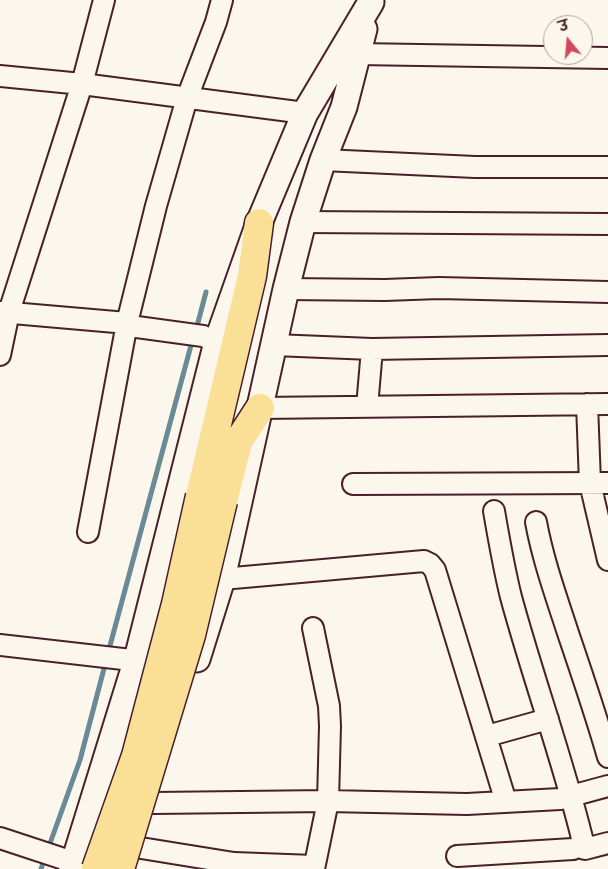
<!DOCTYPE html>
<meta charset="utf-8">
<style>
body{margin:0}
#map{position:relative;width:608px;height:869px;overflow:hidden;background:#fbf7ec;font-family:Mynerve,"Playpen Sans Deva",sans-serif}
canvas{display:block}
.north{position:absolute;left:543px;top:15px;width:50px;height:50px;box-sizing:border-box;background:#fbf7ec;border:1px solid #b4a19f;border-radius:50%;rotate:343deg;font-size:14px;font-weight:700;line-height:20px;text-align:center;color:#4a1f2b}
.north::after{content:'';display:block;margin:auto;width:18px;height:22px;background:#d1495b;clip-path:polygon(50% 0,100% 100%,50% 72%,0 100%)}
</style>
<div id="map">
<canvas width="608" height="869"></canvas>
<div class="north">उ</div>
</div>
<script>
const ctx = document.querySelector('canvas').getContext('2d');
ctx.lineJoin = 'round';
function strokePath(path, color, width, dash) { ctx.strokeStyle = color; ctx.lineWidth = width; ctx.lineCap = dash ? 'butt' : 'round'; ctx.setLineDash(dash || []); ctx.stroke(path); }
const stream = new Path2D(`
 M196 330 206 292
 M108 653 193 338
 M48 849 80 760 106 661
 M41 869 45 857`);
const minor = new Path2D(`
 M357 54 608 58
 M0 76 82 84 305 113
 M323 160 475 167H608
 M303 222 608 224
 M286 289 385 290 439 288 608 292
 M0 312 127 323 137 327 203 336 217 342
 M274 345 372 349 608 345
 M0 355 9 312 82 84 104 0
 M587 404 590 483 608 560
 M367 407 372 349
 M260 408 608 404
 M353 484 608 483
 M536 522C543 560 556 596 568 633 582 674 596 715 608 757
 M88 532 127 323 156 206 187 98 216 22 222 0
 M222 579 424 561 430 564 435 570 506 802
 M313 628 329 706 330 726 328 801 314 869
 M0 645 149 662
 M487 736 548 719
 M154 803 328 801 467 804 560 799 608 786
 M0 838 88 867
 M578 847 585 849 608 843
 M141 848 234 863 314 866
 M457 856 573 849C579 847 581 845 582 838 562 757 533 678 511 597 504 569 499 540 494 511`);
const tertiary = new Path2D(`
 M197 659 222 579 286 289 303 222 323 160 344 107 364 29
 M72 869 137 659 217 342 259 223 305 113 371 2`);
const trunk = new Path2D(`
 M200 496 252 276 259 223
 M223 501 238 442 260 408`);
const trunkBridge = new Path2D(`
 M96 869 136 756 176 604 200 496
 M120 869 191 635 223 501`);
strokePath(stream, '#6c8a96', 5);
strokePath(minor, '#4a1f2b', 24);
strokePath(tertiary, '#4a1f2b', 29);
strokePath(trunk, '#4a1f2b', 31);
strokePath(minor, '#fbf7ec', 20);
strokePath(tertiary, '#fbf7ec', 25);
strokePath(trunk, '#fadf96', 28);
strokePath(trunkBridge, '#4a1f2b', 31, []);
strokePath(trunkBridge, '#fadf96', 28);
</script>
